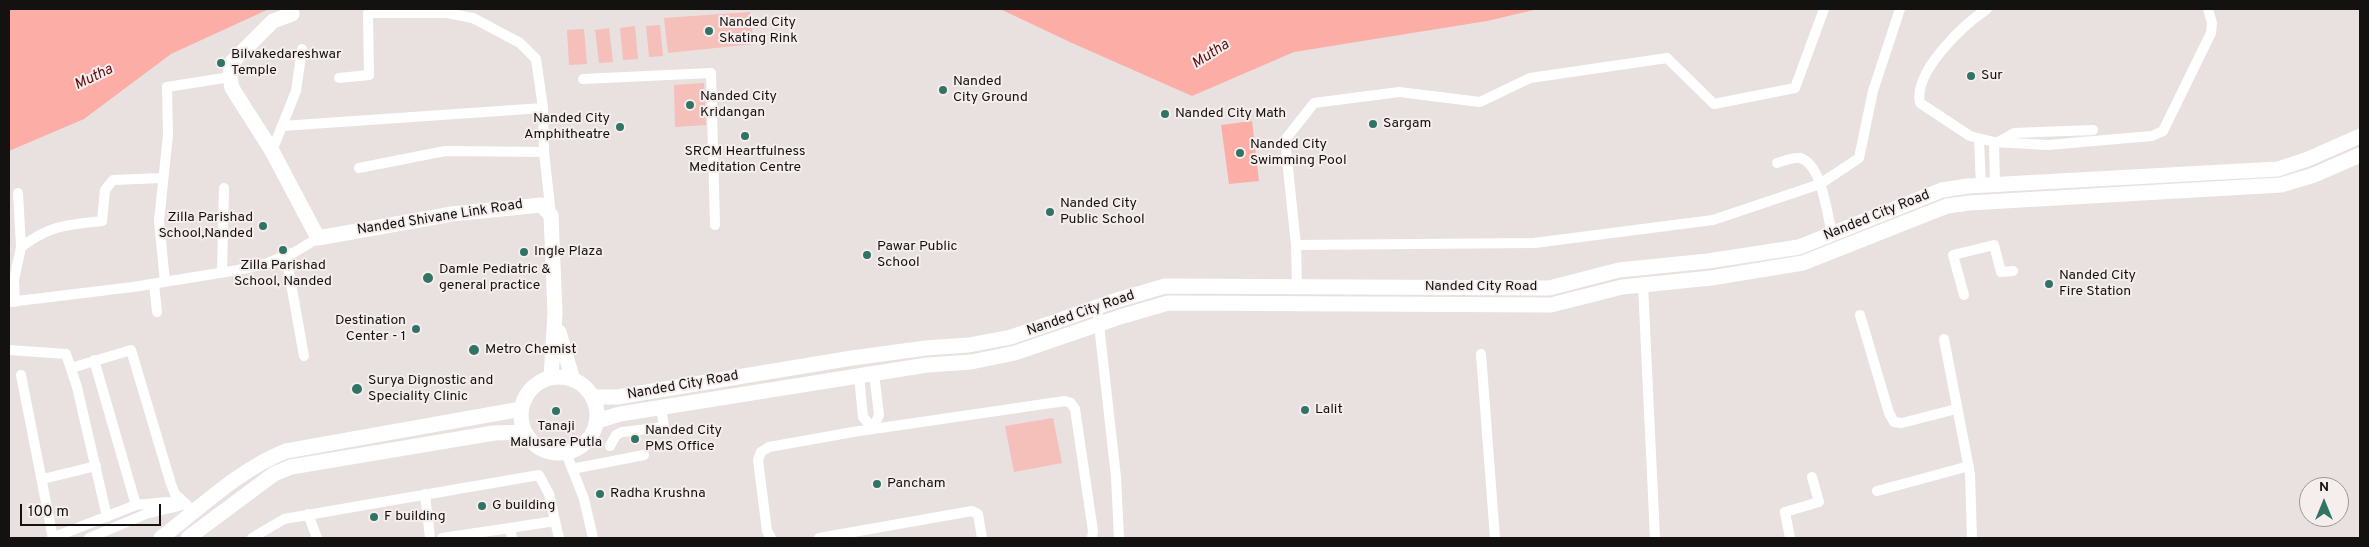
<!DOCTYPE html>
<style>
body{margin:0}
#map{position:relative;width:2369px;height:547px;overflow:hidden;background:#e9e1e0;font-family:Overpass,sans-serif}
canvas{display:block}
.frame{position:absolute;inset:0;border:10px solid #141111;pointer-events:none}
.north{position:absolute;left:2299px;top:477px;width:50px;height:50px;box-sizing:border-box;background:#f6eeed;border:1px solid #9c9695;border-radius:50%;rotate:0deg;font-size:14px;font-weight:700;line-height:20px;text-align:center;color:#141111}
.north::after{content:'';display:block;margin:auto;width:18px;height:22px;background:#317466;clip-path:polygon(50% 0,100% 100%,50% 72%,0 100%)}
.scale{position:absolute;left:20px;top:504px;width:141px;height:22px;box-sizing:border-box;border:2px solid #141111;border-top:0;padding-left:6px;font-size:15px;line-height:18px;white-space:nowrap;color:#141111;-webkit-text-stroke:4px #f6eeed;paint-order:stroke}
</style>
<div id="map">
<canvas width="2369" height="547"></canvas>
<div class="frame"></div>
<div class="north">N</div>
<div class="scale">100 m</div>
</div>
<script>
const ctx = document.querySelector('canvas').getContext('2d');
ctx.lineJoin = 'round';
function fillPath(path, color) { ctx.fillStyle = color; ctx.fill(path, 'evenodd'); }
function strokePath(path, color, width, dash) { ctx.strokeStyle = color; ctx.lineWidth = width; ctx.lineCap = dash ? 'butt' : 'round'; ctx.setLineDash(dash || []); ctx.stroke(path); }
function label(font, color, halo, rows, align = 'center') {
  ctx.font = font + ' Overpass,sans-serif'; ctx.lineWidth = 4; ctx.setLineDash([]); ctx.textBaseline = 'middle'; ctx.strokeStyle = halo; ctx.fillStyle = color; for (const [text, x, y, turn = 0] of rows) {
    ctx.save(); ctx.translate(x, y); ctx.rotate((+turn || 0) * Math.PI / 180); ctx.textAlign = isNaN(turn) ? turn : align; if (halo) ctx.strokeText(text, 0, 0); ctx.fillText(text, 0, 0); ctx.restore();
  }
}
const green = new Path2D(`
 M750 12 754 44 668 53 664 18Z
 M660 25 663 56 649 57 646 26Z
 M635 26 638 59 623 60 620 28Z
 M609 28 613 62 599 63 595 30Z
 M584 29 587 64 569 65 567 30Z
 M704 83 706 125 675 127 674 85Z
 M1053 418 1062 463 1014 472 1005 426Z`);
const water = new Path2D(`
 M9 9H269L171 54 84 119 9 151Z
 M1000 9H1538L1487 21 1294 52 1192 96 1072 43Z
 M1252 121 1259 181 1229 184 1221 125Z`);
const street = new Path2D(`
 M1987 9C1963 25 1913 72 1920 103L1970 136 1994 142 2048 145 2152 136 2163 131 2211 33 2212 23 2208 9
 M339 78 369 75 368 13H447L473 18 520 43 536 59 543 108 544 152 551 215
 M583 79 711 73 715 225
 M282 126 543 108
 M1979 140 1981 186
 M1994 142 1995 185
 M1998 142 2014 133 2093 130
 M272 151 296 91 302 49
 M1777 163C1783 161 1793 157 1800 158 1822 164 1827 214 1832 234
 M359 168 445 151 544 152
 M18 193 21 247
 M1296 245 1534 243 1713 220 1820 184 1859 158 1873 91 1900 9
 M286 256 304 356
 M222 273 224 188
 M165 282 159 221 168 135 167 87 230 77
 M154 284 157 312
 M1643 285 1655 538
 M1297 286 1296 245 1285 140 1314 103 1399 92 1480 102 1530 78 1667 58 1714 104 1795 88 1824 9
 M1964 295 1953 255 1994 245 2001 272 2013 271
 M9 302 133 287 238 270 265 264 295 252 318 238
 M15 302 14 280 21 247C51 225 66 225 102 221L105 190 113 180 162 178
 M1097 307 1116 477 1119 538
 M1860 315 1889 413 1894 422 1902 423 1956 409
 M1944 339 1970 474 1972 538
 M9 350 66 354 77 387 107 517
 M1481 354 1495 538
 M94 360 136 505
 M71 368 131 350 171 484 175 494 187 505
 M21 375 53 538
 M859 376 863 417 873 429 879 415 874 373
 M610 446 616 435 622 432 664 427 661 407
 M566 453 584 499 593 538
 M572 469 644 455
 M43 479 96 466
 M1877 491 1969 466
 M425 494 430 538
 M308 514 317 538
 M555 521 559 538
 M52 538 136 505 166 502 187 505
 M89 538 146 514 179 506
 M252 538 284 519 539 475 549 494 555 521 510 528
 M442 538 510 528 512 538
 M771 538 767 531 758 460 761 452 769 447 853 432 1065 401 1071 403 1075 409 1093 531 1092 538
 M819 538 972 511 978 514 982 538
 M1790 538 1785 512 1819 502 1812 477`);
const secondary = new Path2D(`
 M290 9 292 14 273 21 232 62 230 77 232 88 272 151 318 238 452 214 541 205 551 215 555 313 551 378
 M559 332 573 380
 M521 415a38 38 0 1 1 76 0a38 38 0 1 1-76 0Z
 M593 397H617L852 358 926 348 969 345 1011 337 1114 301 1165 286 1549 288 1619 270 1708 261 1799 247 1942 190 1968 186 2278 169 2308 159 2360 136
 M597 421 620 414 927 365 971 362 1015 353 1120 317 1168 303 1551 305 1622 287 1711 278 1803 263 1947 206 1969 203 2281 185 2314 175 2360 155
 M161 538C200 508 240 469 286 451L521 409
 M188 538 274 474 291 467 494 433 525 432`);
const markers = [
 [709,31,5,"#317466"],
 [221,63,5,"#317466"],
 [1971,76,5,"#317466"],
 [943,90,5,"#317466"],
 [690,105,5,"#317466"],
 [1165,114,5,"#317466"],
 [1373,124,5,"#317466"],
 [620,127,5,"#317466"],
 [745,136,5,"#317466"],
 [1240,153,5,"#317466"],
 [1050,212,5,"#317466"],
 [263,226,5,"#317466"],
 [283,250,5,"#317466"],
 [524,252,5,"#317466"],
 [867,255,5,"#317466"],
 [428,278,6,"#317466"],
 [2049,284,5,"#317466"],
 [416,329,5,"#317466"],
 [474,350,6,"#317466"],
 [357,389,6,"#317466"],
 [1305,410,5,"#317466"],
 [556,411,5,"#317466"],
 [635,439,5,"#317466"],
 [877,484,5,"#317466"],
 [600,494,5,"#317466"],
 [482,506,5,"#317466"],
 [374,517,5,"#317466"]
];
const poiNames = [
 ["Nanded City",719,23],
 ["Skating Rink",719,39],
 ["Bilvakedareshwar",231,55],
 ["Temple",231,71],
 ["Sur",1981,76],
 ["Nanded",953,82],
 ["City Ground",953,98],
 ["Nanded City",700,97],
 ["Kridangan",700,113],
 ["Nanded City Math",1175,114],
 ["Nanded City",610,119,"right"],
 ["Amphitheatre",610,135,"right"],
 ["Sargam",1383,124],
 ["Nanded City",1250,145],
 ["Swimming Pool",1250,161],
 ["SRCM Heartfulness",745,152,"center"],
 ["Meditation Centre",745,168,"center"],
 ["Nanded City",1060,204],
 ["Public School",1060,220],
 ["Zilla Parishad",253,218,"right"],
 ["School,Nanded",253,234,"right"],
 ["Pawar Public",877,247],
 ["School",877,263],
 ["Ingle Plaza",534,252],
 ["Zilla Parishad",283,266,"center"],
 ["School, Nanded",283,282,"center"],
 ["Damle Pediatric &",439,270],
 ["general practice",439,286],
 ["Nanded City",2059,276],
 ["Fire Station",2059,292],
 ["Destination",406,321,"right"],
 ["Center - 1",406,337,"right"],
 ["Metro Chemist",485,350],
 ["Surya Dignostic and",368,381],
 ["Speciality Clinic",368,397],
 ["Lalit",1315,410],
 ["Tanaji",556,427,"center"],
 ["Malusare Putla",556,443,"center"],
 ["Nanded City",645,431],
 ["PMS Office",645,447],
 ["Pancham",887,484],
 ["Radha Krushna",610,494],
 ["G building",492,506],
 ["F building",384,517]
];
const streetNames = [
 ["Nanded City Road",1877,216,-22],
 ["Nanded Shivane Link Road",440,218,-9],
 ["Nanded City Road",1481,287],
 ["Nanded City Road",1081,314,-19],
 ["Nanded City Road",683,386,-10]
];
const waterNames = [
 ["Mutha",1211,55,-33],
 ["Mutha",94,78,-26]
];
fillPath(green, '#f5bfba');
fillPath(water, '#fcada6');
strokePath(street, '#fff', 10);
strokePath(secondary, '#fff', 15);
for (const [x, y, r, color] of markers) { const dot = new Path2D(); dot.arc(x, y, r, 0, 2 * Math.PI); ctx.fillStyle = color; ctx.fill(dot); strokePath(dot, '#f6eeed', 2); }
label('14px', '#141111', '#f6eeed', poiNames, 'left');
label('14px', '#141111', '#f6eeed', streetNames);
label('italic 15px', '#640e13', '#f6eeed', waterNames);
</script>
